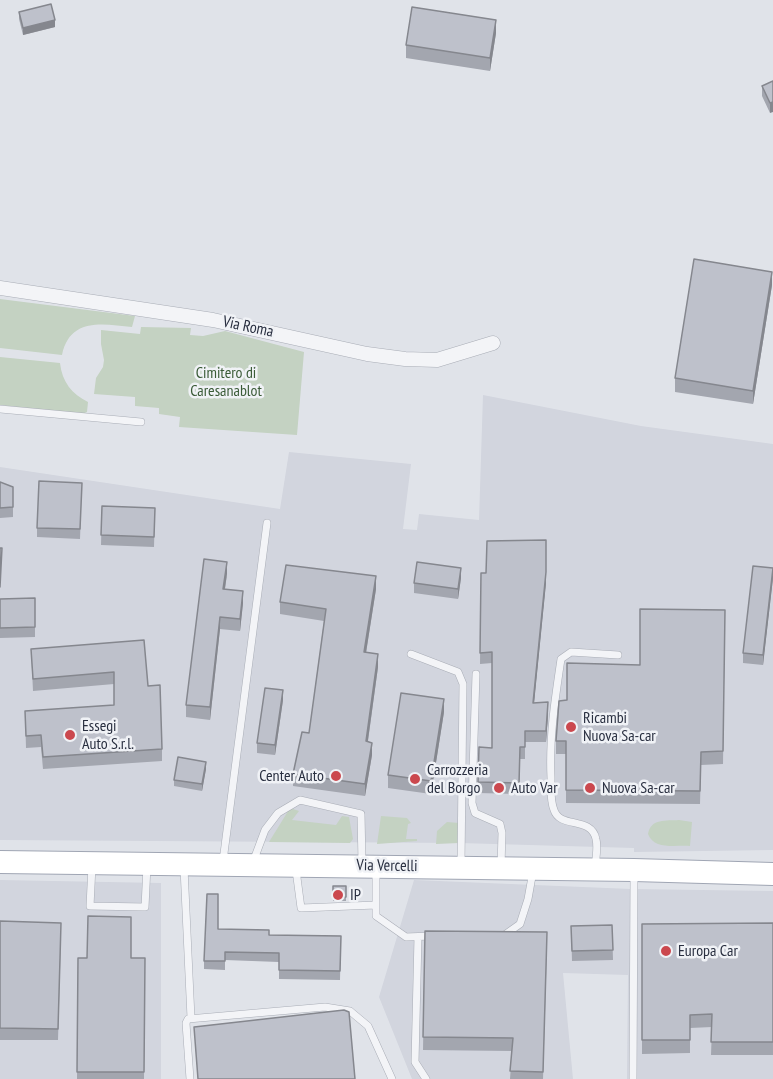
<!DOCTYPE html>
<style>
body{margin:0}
canvas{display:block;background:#e0e3e9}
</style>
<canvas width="773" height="1079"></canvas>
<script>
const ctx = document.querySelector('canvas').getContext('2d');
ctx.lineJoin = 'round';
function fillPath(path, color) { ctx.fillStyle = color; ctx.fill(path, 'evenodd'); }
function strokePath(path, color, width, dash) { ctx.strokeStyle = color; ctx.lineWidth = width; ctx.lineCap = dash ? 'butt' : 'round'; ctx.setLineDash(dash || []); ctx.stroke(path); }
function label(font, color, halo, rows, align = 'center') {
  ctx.font = font + ' "PT Sans Narrow",sans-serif'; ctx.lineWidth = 5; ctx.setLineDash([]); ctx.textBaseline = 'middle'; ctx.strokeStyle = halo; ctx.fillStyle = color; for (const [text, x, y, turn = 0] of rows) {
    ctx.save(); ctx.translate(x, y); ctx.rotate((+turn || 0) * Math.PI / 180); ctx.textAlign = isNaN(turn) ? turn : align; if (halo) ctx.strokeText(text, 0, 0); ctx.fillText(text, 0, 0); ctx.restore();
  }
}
const built = new Path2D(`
 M483 395 641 426 773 444V850L634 852V848L459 843 0 840V467L280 509 289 452 411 464 403 529 417 530 419 514 479 520Z
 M0 880 161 883V1079H0Z
 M414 880 631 889 773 891V1079H627L628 975 563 973 573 1079H412L379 997Z`);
const green = new Path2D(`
 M0 299 135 316 132 327C103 324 70 317 62 355L0 348Z
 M141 327 191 328 190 335 203 336 225 331 304 352 297 435 179 427 180 417 159 414V408L135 406V397L94 394 96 378 103 367 104 360 101 344V330L140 334Z
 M0 357 60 363C62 382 72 394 88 402L87 412 82 414 0 405Z
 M290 808 299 811 292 820 336 825 342 816 349 817 353 839 350 843 269 842Z
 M381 816 407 818 411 823 408 824 406 839H417V841L377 844Z
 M679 820 692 822 690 846C674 845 654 850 648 834 651 818 666 821 679 820Z
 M447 822 459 823V843L436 844 437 831Z`);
const service = new Path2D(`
 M0 409 141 422
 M411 654 458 672 463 684 461 865
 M476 674 472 803 475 813 500 824 502 833 501 866
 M223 861 267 523
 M253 862 265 830 278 813 300 800 361 814 362 863
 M92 866 90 906 145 907 147 866
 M595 867C596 858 598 847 596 839 591 816 560 829 554 810 550 800 551 789 551 778 549 738 555 699 561 659L571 652 618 655
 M184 868 191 1018
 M296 870 301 908 376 905V871
 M376 905V916L406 937 431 936
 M503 936 520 924 528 899 533 871
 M418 937 415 1062 426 1079
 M190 1079 186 1023 188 1019 325 1007 350 1011 368 1026 392 1079
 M633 1079 634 875`);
const minor = new Path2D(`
 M0 288 213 320 367 354 405 359 437 360 493 343`);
const primary = new Path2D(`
 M0 862 634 870 773 874`);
const wall = new Path2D(`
 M19 12 55 27 23 35 19 19Z
 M496 33 490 71 406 58V45Z
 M773 81 770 113 762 96V86Z
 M772 285 753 404 675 392V378Z
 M0 482 13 487V517L0 518Z
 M82 483 80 539 37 537V528Z
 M102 506 155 508 154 547 101 545Z
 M481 573 546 583 534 703 548 714 546 742H525V759H520L519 794 478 793 479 747 492 748V663L480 664Z
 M227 574 225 589 243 603 240 631 220 629 210 720 186 717V705Z
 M461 578 458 599 414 593V583Z
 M773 578 763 665 743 663V653Z
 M376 589 366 653 378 667 368 741 372 755 365 796 293 786V774L309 733 324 621 280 614V602Z
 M35 598V637L0 638V599Z
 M725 610 723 764 701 765 700 804 566 803V754H556V741L567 700 640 665Z
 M144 640 148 686 162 749V761L43 769 41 747 26 748 25 711 114 705V684L33 691 31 649Z
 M283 700 275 755 257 753V743Z
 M444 712 431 794 388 788V775Z
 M206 769 202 791 174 786V780Z
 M333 886H346V901H333Z
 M0 921 61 935 58 1040H0Z
 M773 923V1055H711L712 1027 690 1028V1053L642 1054V924Z
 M612 925 613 960 572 961 571 926Z
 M218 929 269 935 341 936 340 980 279 979V962L225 960V970L204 969V961Z
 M425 931 547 946 543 1079H510L512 1051 423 1050Z
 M78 958H145L144 1079H77Z`);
const shadedWall = new Path2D(`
 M55 20V27L23 35V28Z
 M496 20V33L490 71V58Z
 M773 102V112L770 113V103Z
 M772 272V285L753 404V391Z
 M227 562V574L223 601V589Z
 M461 568V578L458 599V589Z
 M773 568V578L763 665V655Z
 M546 572V583L533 714V703Z
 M376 576V589L364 665V652Z
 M243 591V603L240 631V619Z
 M220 617V629L210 720V707Z
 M378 654V667L366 754V741Z
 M283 690V700L275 755V745Z
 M444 699V712L431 794V781Z
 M548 702V714L546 742V731Z
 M372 743V755L365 796V784Z
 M206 762V769L202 791V784Z`);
const building = new Path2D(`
 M51 4 55 20 23 28 19 12Z
 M412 7 496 20 490 58 406 45Z
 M773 81V102L770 103 762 86Z
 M694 259 772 272 753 391 675 378Z
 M39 481 82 483 80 529 37 528Z
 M0 482 13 487V507L0 508Z
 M102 506 155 508 154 537 101 535Z
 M546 540V572L533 703 548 702 546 731H525V747H520L519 783 478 782 479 747 492 748V652L480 653 481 573H486L487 541Z
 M0 548H2L0 587Z
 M204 559 227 562 223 589 243 591 240 619 220 617 210 707 186 705Z
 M417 562 461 568 458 589 414 583Z
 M286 565 376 576 364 652 378 654 366 741 372 743 365 784 293 774 302 732 309 733 326 609 280 602Z
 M753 566 773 568 763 655 743 653Z
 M35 598V627L0 628V599Z
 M640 609 725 610 723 751 701 752 700 791 566 790V741H556L559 701 567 700V663L640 665Z
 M144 640 148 686 160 685 162 749 43 757 41 735 26 736 25 711 114 705V672L33 679 31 649Z
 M265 688 283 690 275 745 257 743Z
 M401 693 444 699 431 781 388 775Z
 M178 757 206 762 202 784 174 780Z
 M333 886H346V897L333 898Z
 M207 894H218V929L269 930V935L341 936 340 971 279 970V953L225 952V961H204Z
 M88 916 131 917V958H145L144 1072H77L78 958H87Z
 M0 921 61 923 58 1029 0 1028Z
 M773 923V1042H711L712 1014 690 1015V1040H642V924Z
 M612 925 613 950 572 951 571 926Z
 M425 931 547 932 543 1072 510 1071 513 1038 423 1037Z
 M344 1010 349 1012 355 1079H198L194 1027Z`);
const markers = [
 [571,727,6,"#cb484e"],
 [70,735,6,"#cb484e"],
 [336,776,6,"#cb484e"],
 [415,779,6,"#cb484e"],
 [499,788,6,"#cb484e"],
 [590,788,6,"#cb484e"],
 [338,895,6,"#cb484e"],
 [666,951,6,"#cb484e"]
];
const streetNames = [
 ["Via Roma",248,327,12],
 ["Via Vercelli",387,866,1]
];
const parkNames = [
 ["Cimitero di",226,373],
 ["Caresanablot",226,391]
];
const poiNames = [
 ["Ricambi",583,718],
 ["Nuova Sa-car",583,736],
 ["Essegi",82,726],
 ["Auto S.r.l.",82,744],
 ["Carrozzeria",427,770],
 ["del Borgo",427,788],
 ["Center Auto",324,776,"right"],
 ["Auto Var",511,788],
 ["Nuova Sa-car",602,788],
 ["IP",350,895],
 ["Europa Car",678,951]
];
fillPath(built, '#d2d5de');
fillPath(green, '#c4d2c2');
strokePath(service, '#a9adb6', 8);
strokePath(minor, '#a9adb6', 15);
strokePath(primary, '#a0a6b4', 24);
strokePath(service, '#f3f4f7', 7);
strokePath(minor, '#f3f4f7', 14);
strokePath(primary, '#fff', 22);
fillPath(wall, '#a3a6af');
fillPath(shadedWall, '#85878e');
fillPath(building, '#bec1cb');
strokePath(building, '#85878e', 1.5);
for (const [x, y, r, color] of markers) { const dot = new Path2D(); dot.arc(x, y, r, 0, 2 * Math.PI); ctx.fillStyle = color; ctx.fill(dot); strokePath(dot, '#f0f2f6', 2); }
label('16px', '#292f40', '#f0f2f6', streetNames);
label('16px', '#3a5b37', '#f0f2f6', parkNames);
label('16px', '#292f40', '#f0f2f6', poiNames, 'left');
</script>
